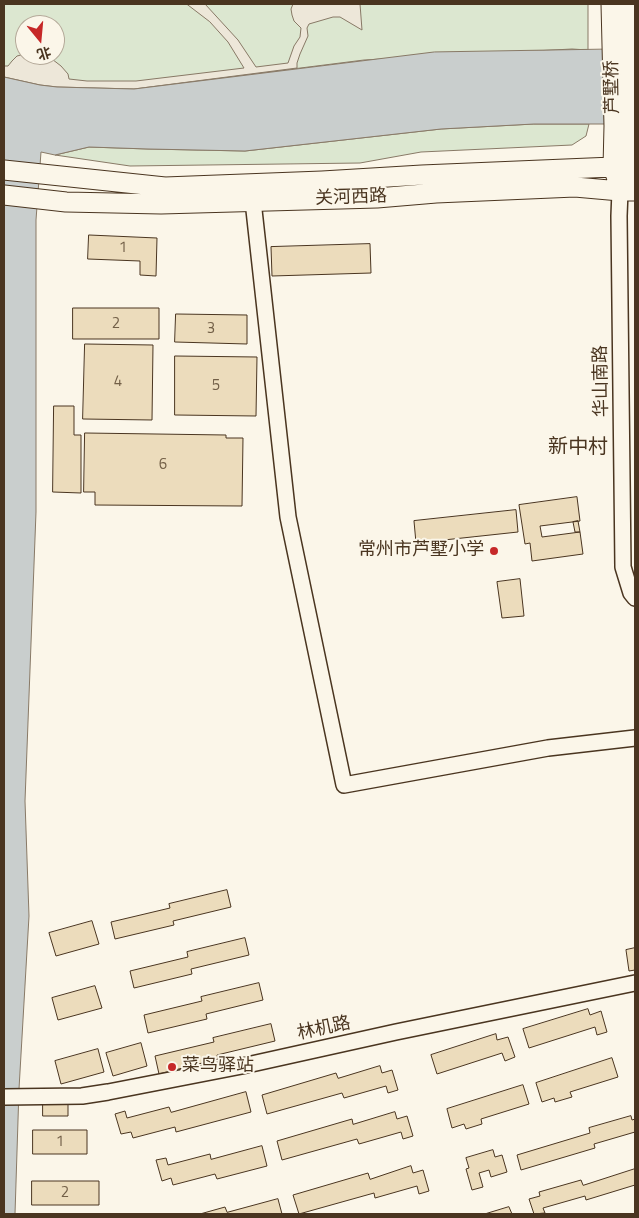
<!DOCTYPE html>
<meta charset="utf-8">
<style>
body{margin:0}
#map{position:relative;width:639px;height:1218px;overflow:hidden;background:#fbf6e9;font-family:"Titillium Web","Noto Sans SC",sans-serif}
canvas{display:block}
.frame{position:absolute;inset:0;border:5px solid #4a3520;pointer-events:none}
.north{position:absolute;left:15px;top:15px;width:50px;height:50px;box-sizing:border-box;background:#fbf6e9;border:1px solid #b4a999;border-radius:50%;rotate:163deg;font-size:14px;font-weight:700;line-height:20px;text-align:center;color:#4a3520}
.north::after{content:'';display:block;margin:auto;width:18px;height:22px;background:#c62828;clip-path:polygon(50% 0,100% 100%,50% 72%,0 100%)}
</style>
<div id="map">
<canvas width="639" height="1218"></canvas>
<div class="frame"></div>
<div class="north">北</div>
</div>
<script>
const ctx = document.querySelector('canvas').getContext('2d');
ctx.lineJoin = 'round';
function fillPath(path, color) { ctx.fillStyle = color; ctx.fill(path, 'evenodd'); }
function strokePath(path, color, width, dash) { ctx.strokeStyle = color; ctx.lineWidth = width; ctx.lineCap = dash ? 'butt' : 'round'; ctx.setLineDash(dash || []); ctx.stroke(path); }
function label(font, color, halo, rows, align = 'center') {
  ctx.font = font + ' "Titillium Web","Noto Sans SC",sans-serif'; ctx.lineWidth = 4; ctx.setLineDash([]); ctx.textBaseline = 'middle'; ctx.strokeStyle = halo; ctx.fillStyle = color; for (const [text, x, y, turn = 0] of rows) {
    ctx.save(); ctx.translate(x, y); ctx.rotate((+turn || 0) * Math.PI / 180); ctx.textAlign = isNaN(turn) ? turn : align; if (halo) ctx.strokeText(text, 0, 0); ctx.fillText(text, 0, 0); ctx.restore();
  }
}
const green = new Path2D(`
 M4 4H588V50L572 49 364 60 134 89 40 85 4 77ZM25 25H55V55H25Z
 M534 124H589L586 136 572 145 421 152 360 163 130 166 55 155 89 147 148 149 245 151 441 129Z`);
const parking = new Path2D(`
 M187 4H205L238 40 256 67 288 63 294 46 300 37 301 28 294 21 292 15 291 9 293 4H360L362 30 340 17H333L309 24 307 28 308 36 300 54 297 63V68L134 89 57 87 40 85 4 77V66H8L12 61 17 56 25 54V55L48 56 61 66 68 74 69 79 87 81H136L244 68 228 42 210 22Z`);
const water = new Path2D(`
 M635 49V124H534L441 129 245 151 148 149 89 147 55 155 41 152 36 220V512L25 801 29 916 19 1089 15 1214H4V77L40 85 57 87 134 89 434 52Z`);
const building = new Path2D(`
 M89 235 157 238 156 276 140 275V261L88 259Z
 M370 244 371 273 272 276 271 247Z
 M73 308H159V339H73Z
 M176 314 247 315V344L175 342Z
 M85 344 153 345 152 420 83 419Z
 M175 356 257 357 256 416 175 415Z
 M54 406H74V435H81V493L53 492Z
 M85 433 226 435V438H243L242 506 95 505V492H84Z
 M577 497 580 521 540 526 542 537 580 532 583 554 532 561 530 543 525 544 519 505Z
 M516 510 518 532 416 543 414 521Z
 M578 521 580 532H575L573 522Z
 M520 579 524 616 502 618 497 582Z
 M227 890 231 907 173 921 174 925 115 939 111 922 170 908 169 904Z
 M92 921 99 944 56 956 49 933Z
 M245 938 249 955 191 969 192 974 134 988 130 971 188 957 187 952Z
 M635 948V970L629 971 626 950Z
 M259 983 263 1000 206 1014 207 1019 148 1033 144 1015 202 1001 201 997Z
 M95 986 102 1008 58 1020 52 998Z
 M588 1009 590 1015 601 1011 607 1032 597 1035 595 1027 529 1048 523 1029Z
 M271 1024 275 1041 217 1055 218 1059 159 1074 155 1056 214 1042 213 1038Z
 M496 1034 497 1040 508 1037 515 1057 505 1061 502 1053 437 1074 431 1055Z
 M141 1043 147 1066 113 1076 106 1053Z
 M98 1049 104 1072 61 1084 55 1061Z
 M612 1058 618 1077 570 1092 572 1097 555 1102 554 1098 542 1102 536 1083Z
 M380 1066 382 1073 392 1070 398 1090 388 1093 386 1086 344 1098 342 1093 267 1114 262 1095 336 1073 338 1078Z
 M523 1085 529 1104 481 1119 482 1124 466 1129 464 1124 452 1128 447 1109Z
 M246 1092 251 1112 176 1132 175 1127 133 1138 131 1132 121 1134 115 1114 125 1111 127 1118 169 1107 171 1112Z
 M43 1104H68V1116H43Z
 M395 1112 397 1119 407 1116 413 1136 403 1139 401 1132 359 1144 357 1139 282 1160 277 1141 352 1119 353 1124Z
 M631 1116 632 1120 635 1119V1132L594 1144 595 1148 521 1170 517 1155 590 1133 589 1128Z
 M33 1130H87V1154H33Z
 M262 1146 267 1166 217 1179 215 1174 173 1185 171 1178 162 1181 156 1160 166 1158 168 1165 210 1154 211 1159Z
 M493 1150 495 1157 502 1155 507 1172 491 1177 489 1170 479 1173 483 1187 472 1190 466 1169 469 1168 466 1158Z
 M411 1166 413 1173 423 1170 429 1191 419 1194 417 1186 375 1198 374 1193 299 1214 293 1195 368 1173 370 1179Z
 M635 1169V1185L586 1200 585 1196 543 1208 545 1213 534 1214 529 1199 540 1196 539 1192 581 1180 583 1185Z
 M32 1181H99V1205H32Z
 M278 1199 282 1214H200L225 1207 227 1212Z
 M509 1207 512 1214H485Z`);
const minor = new Path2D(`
 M620 191 619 216 623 567 631 593 635 598
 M253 201 288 517 344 785 548 748 635 738
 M4 1097 82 1096 108 1092 247 1065 396 1032 635 983`);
const major = new Path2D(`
 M611 4 614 126 613 167 617 179
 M4 170 165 187 322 181 422 175 613 167 635 168
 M625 179 629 168 627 4
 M4 195 66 202 161 204 377 198 436 193 575 187 620 191H635`);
const markers = [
 [494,551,5,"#c62828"],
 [172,1067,5,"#c62828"]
];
const numberNames = [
 ["1",123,248],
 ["2",116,324],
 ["3",211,329],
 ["4",118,382],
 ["5",216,386],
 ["6",163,465],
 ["1",60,1142],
 ["2",65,1193]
];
const streetNames = [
 ["芦墅桥",613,87,-91],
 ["关河西路",351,198,-2],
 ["华山南路",602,381,-91],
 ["林机路",324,1029,-12]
];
const poiNames = [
 ["常州市芦墅小学",484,551],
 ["菜鸟驿站",182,1067,"left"]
];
const quarterNames = [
 ["新中村",578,448]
];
fillPath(green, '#dce7d0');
strokePath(green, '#887966', 1);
fillPath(parking, '#ede7d9');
strokePath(parking, '#887966', 1);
fillPath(water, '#c9cecd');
strokePath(water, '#887966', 1);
fillPath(building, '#ecdcbc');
strokePath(building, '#4a3520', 1);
strokePath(minor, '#4a3520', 18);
strokePath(major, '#4a3520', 21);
strokePath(minor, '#fbf6e9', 15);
strokePath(major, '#fbf6e9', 19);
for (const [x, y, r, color] of markers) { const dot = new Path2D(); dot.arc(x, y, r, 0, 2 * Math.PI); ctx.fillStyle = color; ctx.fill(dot); strokePath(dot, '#fbf6e9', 2); }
label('15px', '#725f47', null, numberNames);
label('18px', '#4a3520', '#fbf6e9', streetNames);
label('18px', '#4a3520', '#fbf6e9', poiNames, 'right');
label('20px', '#4a3520', '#fbf6e9', quarterNames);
</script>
